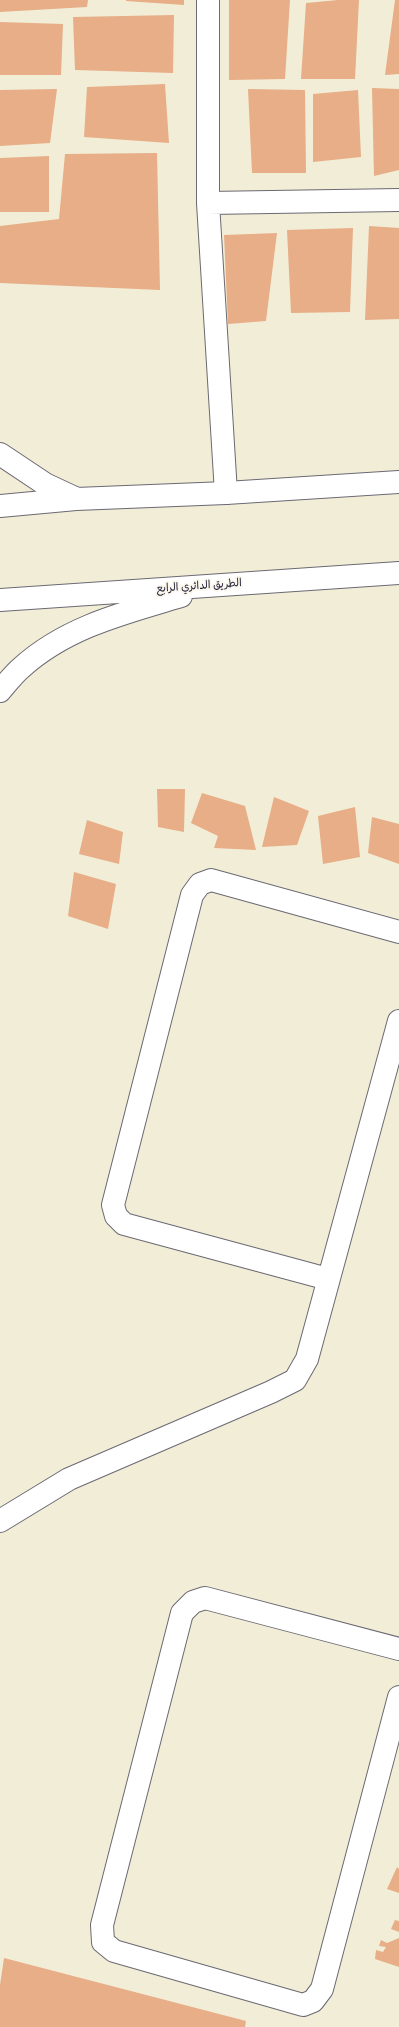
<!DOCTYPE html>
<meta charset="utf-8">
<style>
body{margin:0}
canvas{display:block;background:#f2edd7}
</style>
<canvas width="399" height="2027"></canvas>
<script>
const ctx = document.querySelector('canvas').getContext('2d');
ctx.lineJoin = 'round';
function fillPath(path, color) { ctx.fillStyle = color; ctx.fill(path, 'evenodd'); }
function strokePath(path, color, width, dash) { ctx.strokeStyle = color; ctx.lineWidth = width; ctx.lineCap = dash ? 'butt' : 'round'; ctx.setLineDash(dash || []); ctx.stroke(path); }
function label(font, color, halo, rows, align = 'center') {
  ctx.font = font + ' "Patrick Hand","Playpen Sans Arabic",sans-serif'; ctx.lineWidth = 3.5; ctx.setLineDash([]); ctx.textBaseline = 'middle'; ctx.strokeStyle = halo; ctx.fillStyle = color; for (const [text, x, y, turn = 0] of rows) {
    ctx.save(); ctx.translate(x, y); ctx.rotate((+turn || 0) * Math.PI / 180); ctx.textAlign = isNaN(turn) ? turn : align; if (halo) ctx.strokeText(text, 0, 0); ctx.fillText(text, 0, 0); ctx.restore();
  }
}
const building = new Path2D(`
 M0 0H88L87 7 0 12Z
 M126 0H184V5L126 1Z
 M229 0H290L285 79 229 80Z
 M338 0H359L355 79H301L306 3Z
 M395 0H399V74L385 75Z
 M174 15 173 73 75 70 73 17Z
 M0 22 63 24 61 75H0Z
 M165 84 169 143 84 137 87 87Z
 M372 88 399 89V170L374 176Z
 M57 89 50 143 0 146V90Z
 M248 89 305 90 306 173H252Z
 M358 90 361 157 313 162V94Z
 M157 153 160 290 0 283V226L59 219 65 154Z
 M49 156V212H0V158Z
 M369 226 399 228V319L365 320Z
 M353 228 350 312 291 313 287 230Z
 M277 233 266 321 228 324 224 235Z
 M157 789H185L184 832 158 827Z
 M202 793 245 806 256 850 214 848 218 836 191 823Z
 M274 797 309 811 297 845 262 847Z
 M355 807 360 857 323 864 318 816Z
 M372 817 399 824V864L368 853Z
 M87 820 123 832 119 864 79 854Z
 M74 872 116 884 108 929 68 916Z
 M397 1867 399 1869V1893L387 1889Z
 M395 1920 399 1921V1932L391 1929Z
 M399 1938V1967L375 1959 376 1950 383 1952 386 1947 379 1946 381 1940 387 1943Z
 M4 1958 246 2021 245 2027H0V1985Z`);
const minor = new Path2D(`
 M208 0V203L226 493
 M208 203 399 200
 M328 1279 124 1224 116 1216 113 1205 192 895 200 884 211 880 399 932
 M0 1521 69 1479 271 1392 295 1380 307 1359 399 1021
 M399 1649 205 1598 193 1602 182 1613 102 1925 103 1942 114 1951 303 2005 313 2001 322 1989 399 1697`);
const primary = new Path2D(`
 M0 454 45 484 75 498
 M0 506 76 499 226 493 399 482
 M0 600 399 573
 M0 691C7 683 13 675 21 668 66 627 124 613 181 596`);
const streetNames = [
 ["الطريق الدائري الرابع",199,586,-4]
];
fillPath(building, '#e7ae87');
strokePath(minor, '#6b6972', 24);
strokePath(primary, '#6b6972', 24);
strokePath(minor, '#fff', 22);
strokePath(primary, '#fff', 22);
label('11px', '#22223b', '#fbf7ec', streetNames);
</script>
